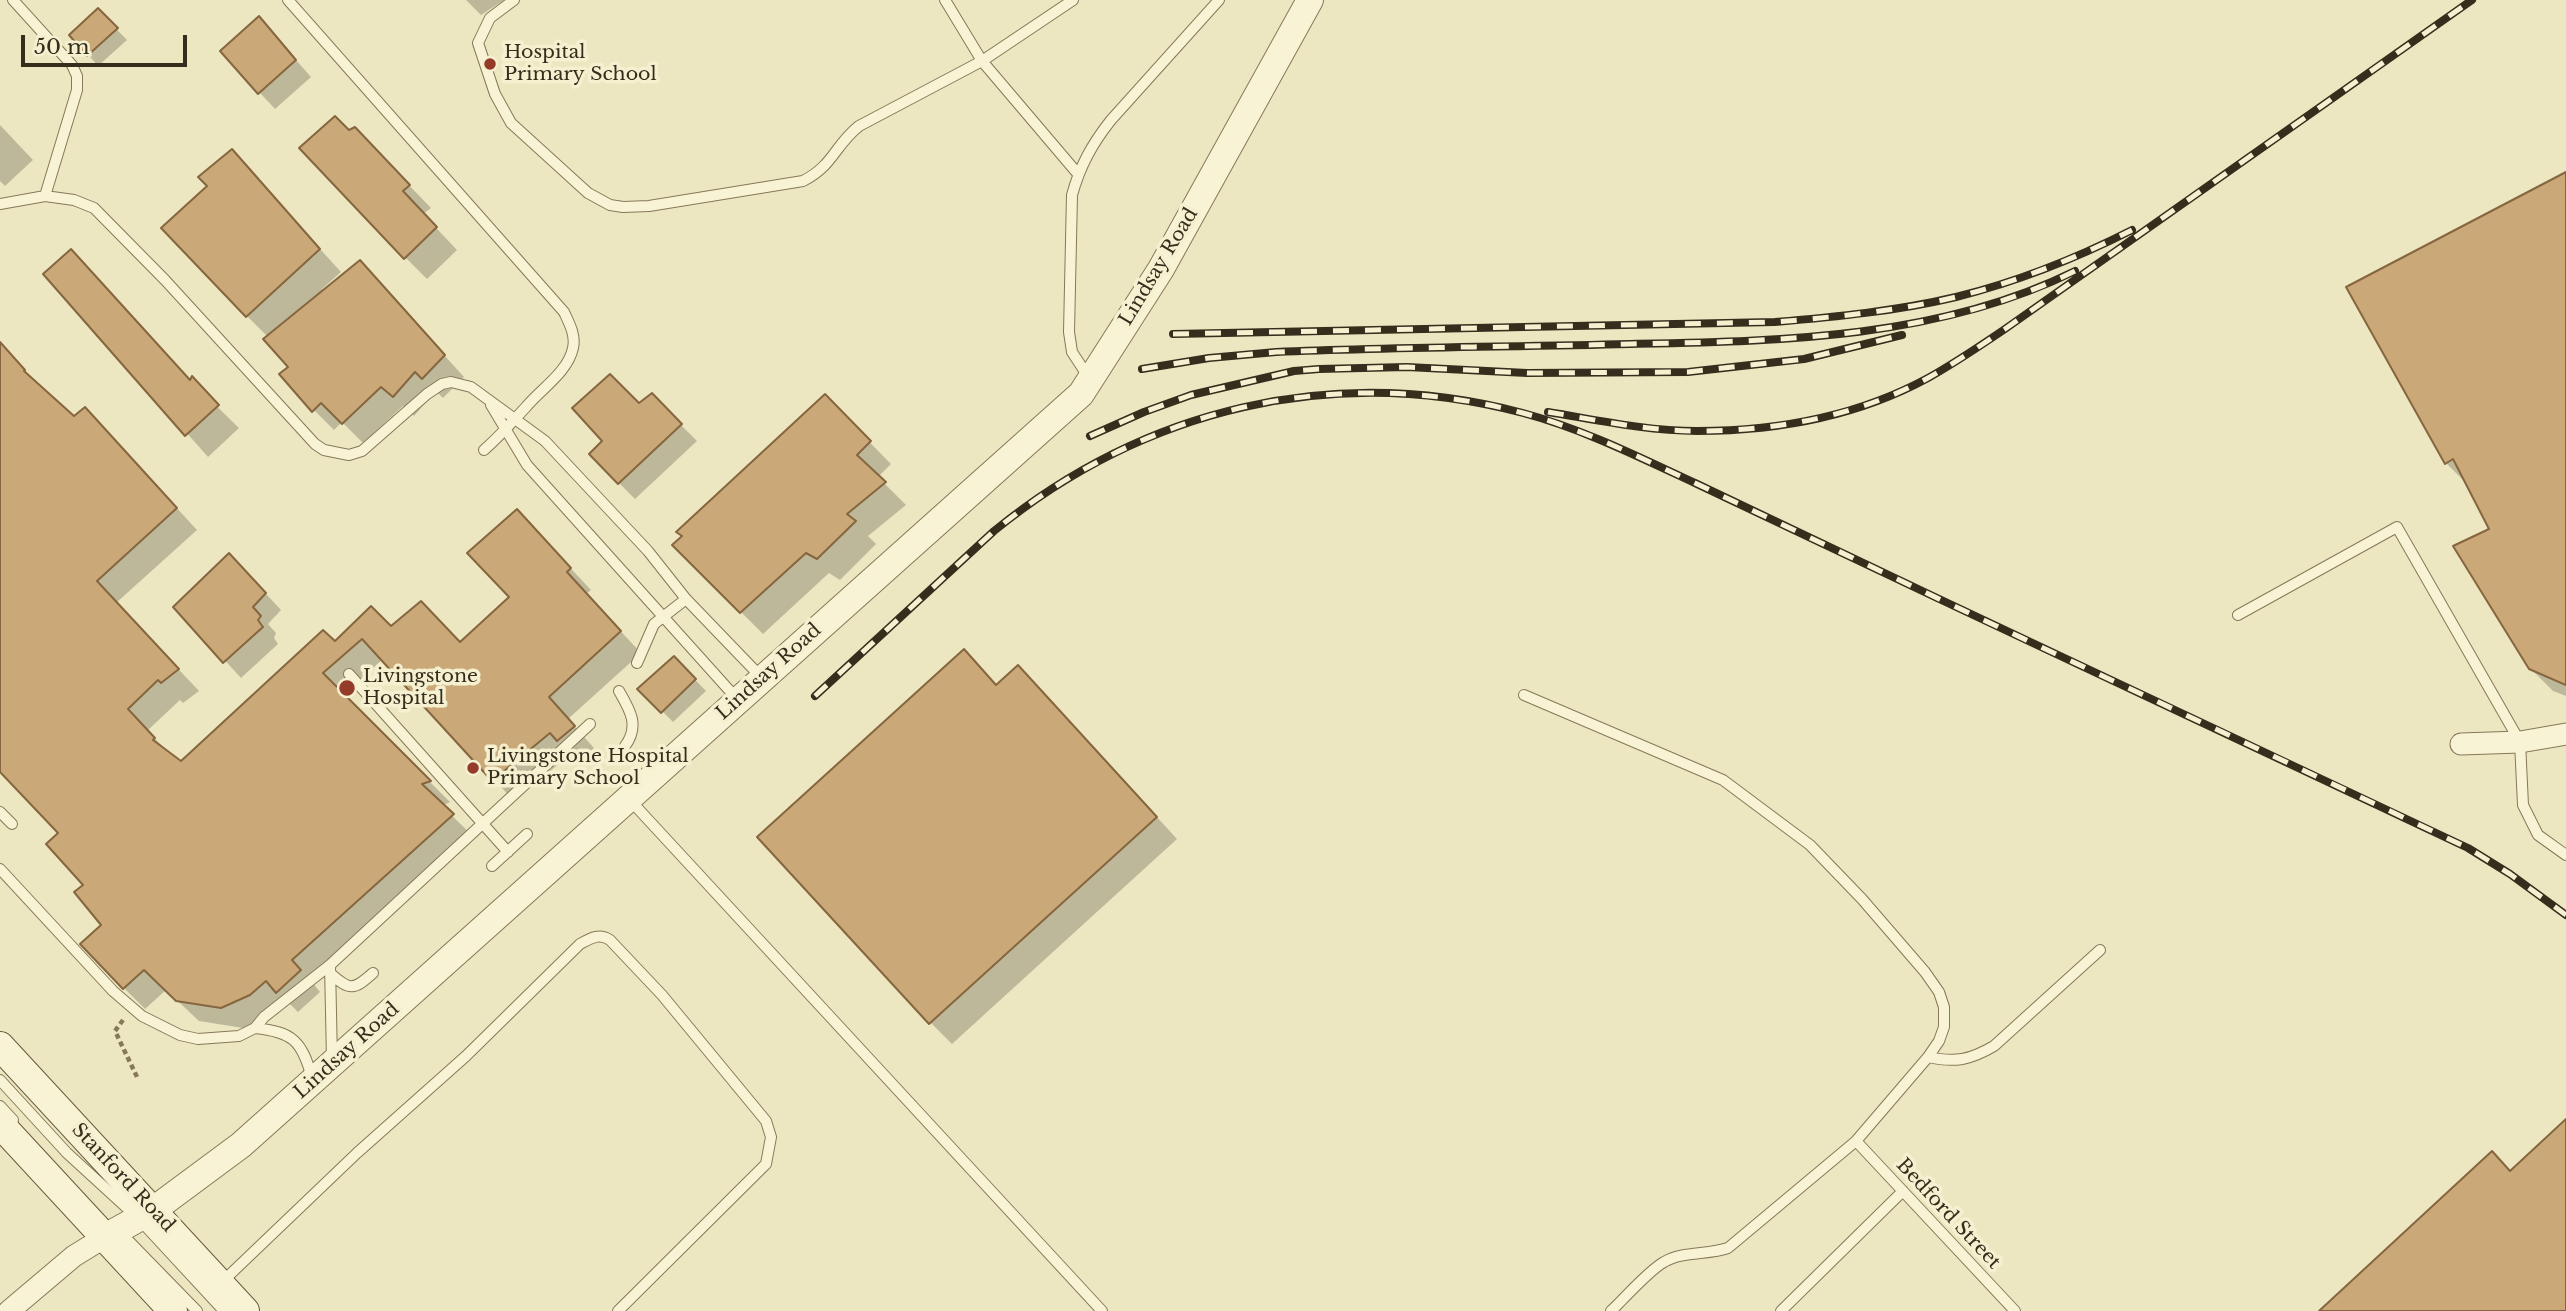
<!DOCTYPE html>
<style>
body{margin:0}
#map{position:relative;width:2566px;height:1311px;overflow:hidden;background:#ede7c1;font-family:"Libre Baskerville",serif}
canvas{display:block}
.scale{position:absolute;left:21px;top:35px;width:166px;height:32px;box-sizing:border-box;border:4px solid #362d1d;border-top:0;padding-left:9px;font-size:21px;line-height:24px;white-space:nowrap;color:#362d1d;-webkit-text-stroke:5px #f4f0d0;paint-order:stroke}
</style>
<div id="map">
<canvas width="2566" height="1311"></canvas>
<div class="scale">50 m</div>
</div>
<script>
const ctx = document.querySelector('canvas').getContext('2d');
ctx.lineJoin = 'round';
function fillPath(path, color) { ctx.fillStyle = color; ctx.fill(path, 'evenodd'); }
function strokePath(path, color, width, dash) { ctx.strokeStyle = color; ctx.lineWidth = width; ctx.lineCap = dash ? 'butt' : 'round'; ctx.setLineDash(dash || []); ctx.stroke(path); }
function label(font, color, halo, rows, align = 'center') {
  ctx.font = font + ' "Libre Baskerville",serif'; ctx.lineWidth = 7; ctx.setLineDash([]); ctx.textBaseline = 'middle'; ctx.strokeStyle = halo; ctx.fillStyle = color; for (const [text, x, y, turn = 0] of rows) {
    ctx.save(); ctx.translate(x, y); ctx.rotate((+turn || 0) * Math.PI / 180); ctx.textAlign = isNaN(turn) ? turn : align; if (halo) ctx.strokeText(text, 0, 0); ctx.fillText(text, 0, 0); ctx.restore();
  }
}
const shadow = new Path2D(`
 M466 0H504L481 15Z
 M98 10 127 40 98 66 72 36Z
 M259 18 311 77 275 109 222 52Z
 M0 125 33 160 5 186 0 181Z
 M349 132 376 151 431 208 423 214 457 250 427 279 405 257Z
 M232 152 341 272 322 289 324 291 360 262 464 377 443 398 436 391 414 416 403 406 363 443 342 422 334 430 314 410 290 367 268 337 247 316 210 186Z
 M2566 174V696L2553 691 2530 668 2491 530 2468 485 2446 463Z
 M71 251 191 381 239 428 208 457 46 274Z
 M0 343 45 392 74 418 105 430 197 530 116 603 199 691 183 703 180 700 147 731 181 764 335 644 391 629 461 644 512 598 517 511 591 590 586 594 641 653 568 719 594 748 580 761 572 753 514 801 383 659 343 695 450 802 442 806 474 837 312 982 320 992 298 1012 287 1001 272 1016 243 1028 199 1021 166 990 145 1009 124 988 103 925 61 833 0 766Z
 M651 395 697 441 635 499 619 483 639 405Z
 M825 397 891 464 878 477 906 505 868 536 876 544 840 580 829 573 763 634 674 545Z
 M245 571 281 610 268 624 276 633 274 638 278 644 241 678 176 607Z
 M674 658 706 691 673 722 640 689Z
 M997 687 1040 689 1177 839 952 1044 930 1022Z`);
const building = new Path2D(`
 M98 8 118 28 87 56 69 35Z
 M259 16 296 60 258 94 220 51Z
 M335 116 349 130 355 127 410 185 403 191 437 227 404 259 299 148Z
 M232 149 320 249 246 317 161 228 207 186 198 177Z
 M2566 172V685L2529 669 2453 546 2489 529 2453 459 2445 464 2346 287Z
 M71 249 190 380 192 376 219 405 185 436 43 274Z
 M360 260 445 355 422 379 415 372 393 397 381 387 342 424 321 403 312 412 279 374 288 367 263 339Z
 M0 342 25 370 24 371 74 416 85 407 177 508 97 581 179 669 161 683 158 680 128 709 155 738 153 740 181 761 323 630 335 641 371 606 391 626 421 601 460 642 509 597 467 553 517 509 571 568 567 572 621 631 549 697 575 726 557 741 550 733 492 781 362 639 323 673 431 781 422 784 454 814 292 960 301 970 276 993 266 981 250 995 221 1008 176 1001 144 970 123 989 80 944 101 925 74 892 83 885 46 844 58 833 0 772Z
 M610 374 639 403 652 393 682 424 618 484 589 454 602 441 572 408Z
 M825 394 871 441 857 455 886 482 847 514 856 521 817 559 806 553 740 613 672 545 682 536 676 532Z
 M229 553 266 593 253 607 261 616 258 620 263 627 223 663 173 607Z
 M964 649 996 685 1018 665 1157 817 929 1024 757 837Z
 M674 656 696 679 661 713 637 689Z
 M2566 1119V1311H2319L2492 1151 2510 1171Z`);
const path = new Path2D(`
 M123 1020 115 1031 138 1079`);
const service = new Path2D(`
 M13 0 72 65 77 76V90L45 196
 M288 0 564 312C569 323 576 335 573 348 568 372 541 389 526 407 512 422 500 436 484 450
 M514 0 490 18 478 43 495 94 511 123 588 193 610 205 623 207 649 206 803 181C834 165 834 146 859 126L982 61 945 0
 M1073 0 982 61 1078 174
 M0 204 45 196 74 200 94 208 165 280 315 444 324 450 349 455 362 451 427 394 442 384 451 382 471 387 545 441 648 551 686 599 762 678
 M1089 378 1072 352 1069 332 1072 195C1080 166 1092 144 1111 120L1219 0
 M491 405 527 465 738 700
 M2238 615 2397 527 2520 742 2523 805 2538 835 2566 855
 M637 663 654 624 686 599
 M349 674 508 852
 M619 691C630 710 640 726 625 746
 M1524 695 1723 780 1810 845 1862 899 1925 972 1939 992 1944 1007V1027L1939 1041 1928 1057 1856 1141 1728 1248C1708 1255 1682 1251 1664 1262 1648 1271 1625 1298 1611 1311
 M629 799 1102 1311
 M0 812 12 824
 M492 866 527 834
 M0 869 113 991 142 1016 180 1035 198 1039 239 1036 255 1028 264 1017 330 965 590 724
 M330 965 332 1060
 M331 974C350 991 354 990 373 973
 M255 1028C293 1032 302 1041 312 1078
 M1928 1057C1955 1063 1970 1060 1994 1046L2100 950
 M0 1080 67 1153 138 1218 224 1311
 M0 1106 13 1120
 M1856 1141 2015 1311
 M118 1230 197 1311
 M221 1283 357 1153 466 1056 580 944C591 938 599 933 610 940L662 995 766 1121 771 1137 766 1164 618 1311
 M1781 1311 1903 1191`);
const minor = new Path2D(`
 M2461 744 2520 742 2566 734
 M9 1311 74 1256 105 1237`);
const tertiary = new Path2D(`
 M105 1237 152 1211 241 1145 1081 394 1161 269 1310 0`);
const secondary = new Path2D(`
 M0 1046 245 1311
 M0 1124 173 1311`);
const rail = new Path2D(`
 M1173 334 1775 322C1835 317 1897 311 1956 297 2016 282 2077 258 2132 230
 M1142 369 1209 358 1276 352C1394 347 1512 347 1630 344 1781 341 1937 339 2075 271
 M1548 412C1597 420 1647 431 1697 431 1776 431 1858 416 1928 378 1955 363 1980 346 2005 329L2472 0
 M1090 436 1144 412 1191 395 1294 371 1319 369 1407 367 1527 373 1688 372 1804 359 1902 335
 M815 696 994 531C1145 408 1333 363 1523 413 1583 429 1639 457 1695 483 1775 521 1855 559 1935 597 2113 681 2291 764 2468 848L2510 874 2566 915`);
const markers = [
 [490,64,7,"#943b2a"],
 [347,688,9,"#943b2a"],
 [473,768,7,"#943b2a"]
];
const poiNames = [
 ["Hospital",504,53],
 ["Primary School",504,75],
 ["Livingstone",363,677],
 ["Hospital",363,699],
 ["Livingstone Hospital",487,757],
 ["Primary School",487,779]
];
const streetNames = [
 ["Lindsay Road",1159,267,-59],
 ["Lindsay Road",769,672,-42],
 ["Lindsay Road",347,1051,-42],
 ["Stanford Road",123,1178,47],
 ["Bedford Street",1948,1214,47]
];
fillPath(shadow, '#0003');
fillPath(building, '#caa878');
strokePath(building, '#85663f', 2);
strokePath(service, '#867859', 12);
strokePath(minor, '#867859', 23);
strokePath(tertiary, '#867859', 28);
strokePath(secondary, '#68593c', 30);
strokePath(path, '#867859', 4.5, [5, 3.5]);
strokePath(service, '#f8f3d4', 10);
strokePath(minor, '#f8f3d4', 21);
strokePath(tertiary, '#f8f3d4', 26);
strokePath(secondary, '#f8f3d4', 28);
strokePath(rail, '#362d1d', 8);
strokePath(rail, '#f4f0d0', 5, [16]);
for (const [x, y, r, color] of markers) { const dot = new Path2D(); dot.arc(x, y, r, 0, 2 * Math.PI); ctx.fillStyle = color; ctx.fill(dot); strokePath(dot, '#f4f0d0', 2.5); }
label('19px', '#362d1d', '#f4f0d0', poiNames, 'left');
label('19px', '#362d1d', '#f4f0d0', streetNames);
</script>
